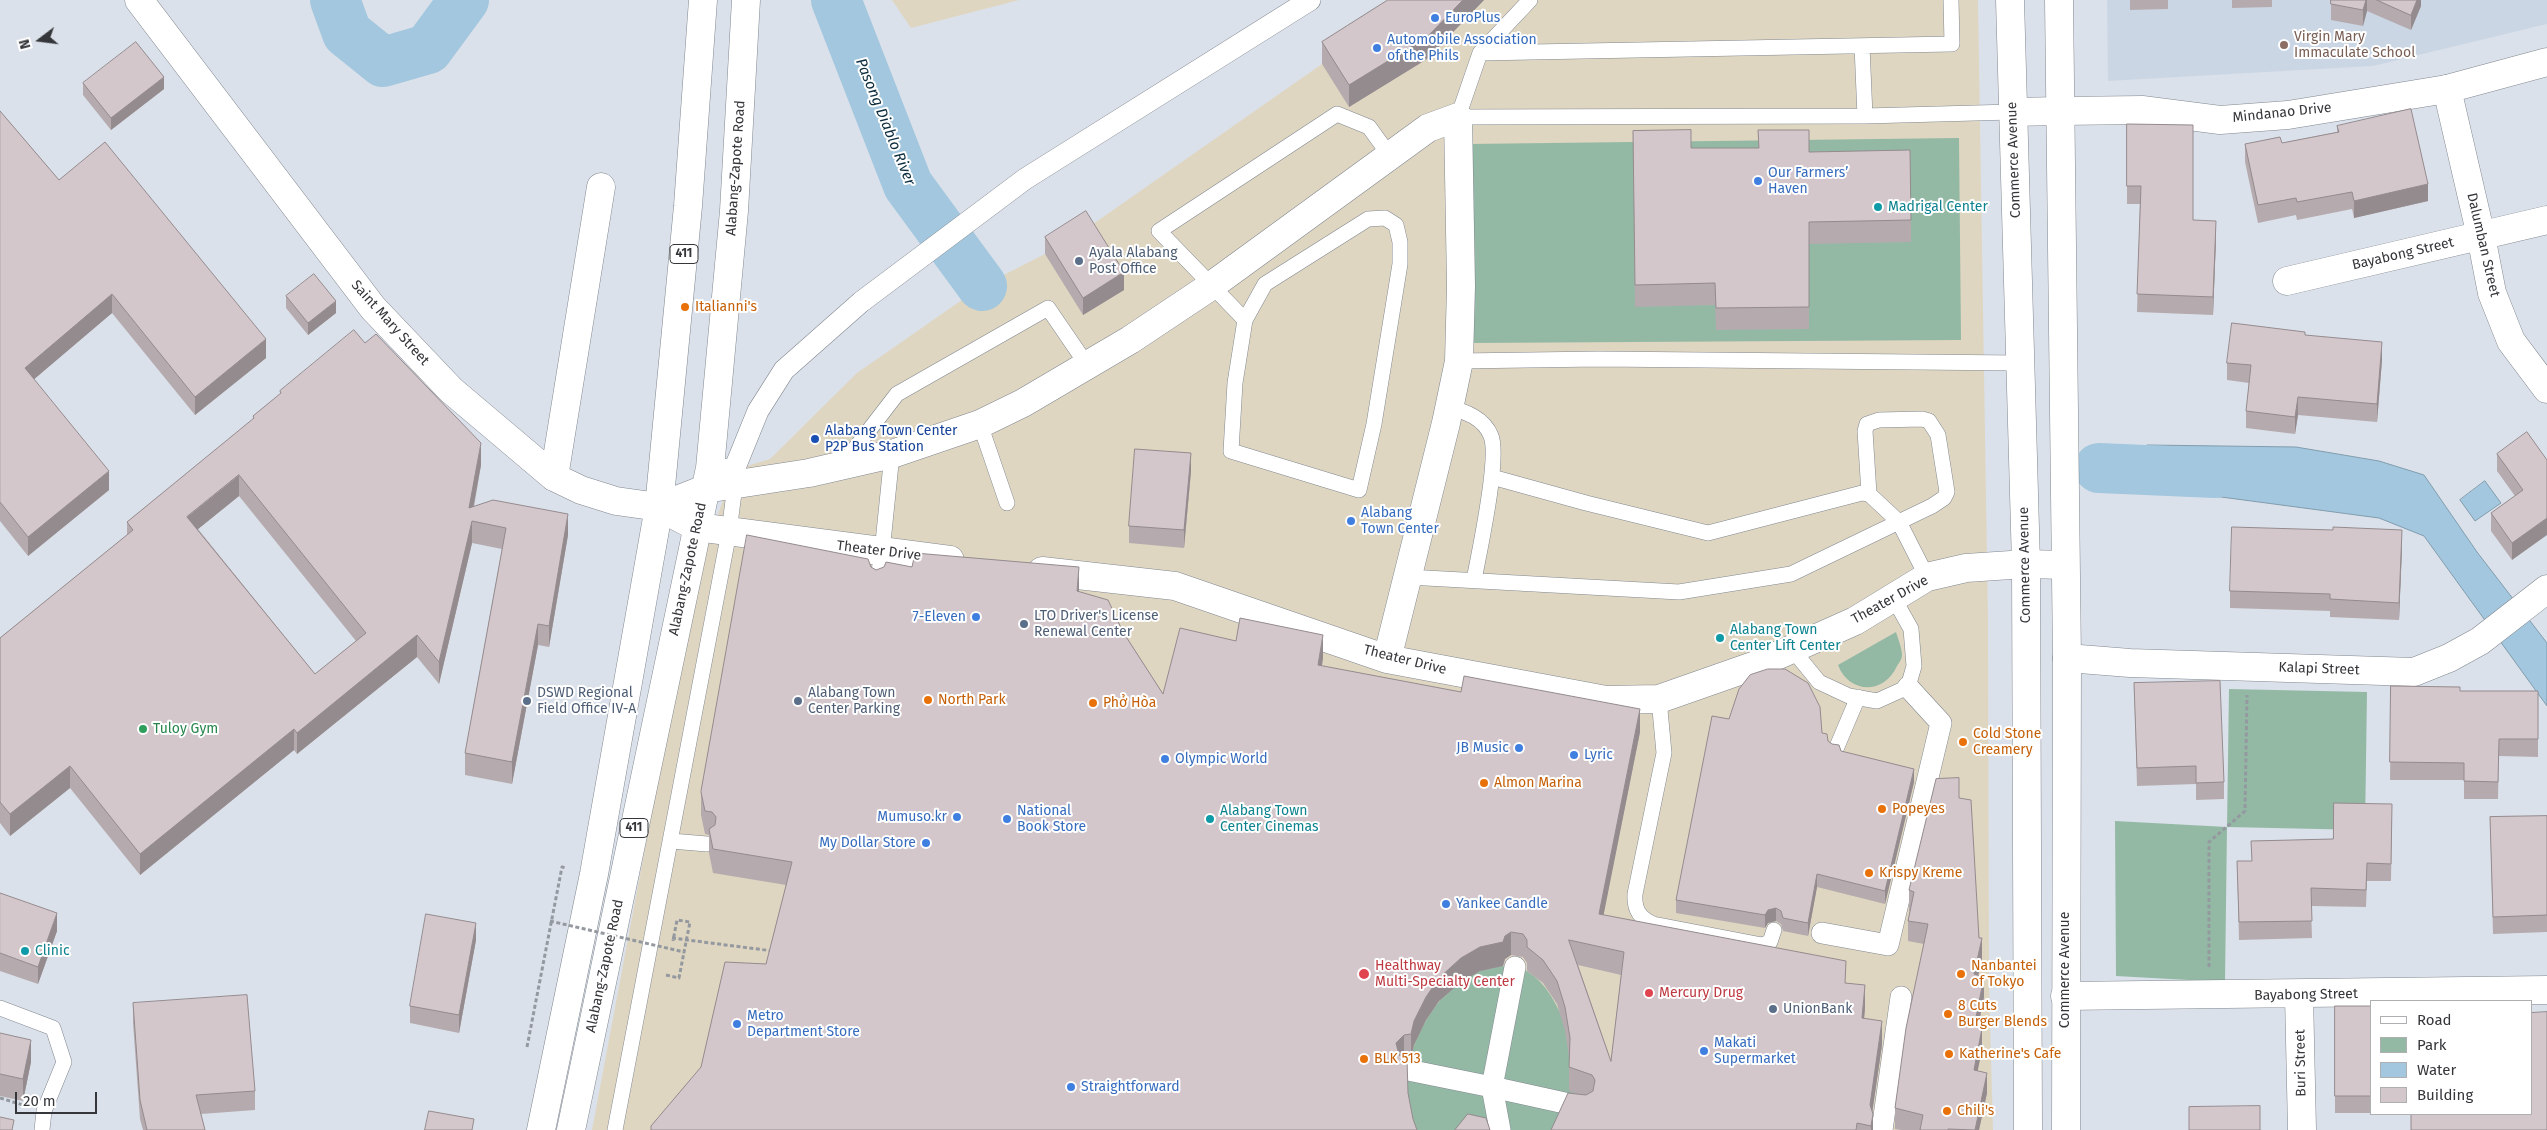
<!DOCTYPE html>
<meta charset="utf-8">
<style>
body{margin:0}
#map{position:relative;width:2547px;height:1130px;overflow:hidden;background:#dbe1ea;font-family:"Fira Sans",sans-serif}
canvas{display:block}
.legend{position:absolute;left:2370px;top:1000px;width:162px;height:115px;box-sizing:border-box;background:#fff;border:1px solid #aeafb0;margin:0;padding:6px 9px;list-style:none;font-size:15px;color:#34363a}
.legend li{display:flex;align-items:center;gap:10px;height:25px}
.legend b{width:25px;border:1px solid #aeafb0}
.north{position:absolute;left:15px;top:15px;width:50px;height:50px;-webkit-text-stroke:4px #fff;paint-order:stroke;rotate:255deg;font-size:14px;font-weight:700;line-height:20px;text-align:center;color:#34363a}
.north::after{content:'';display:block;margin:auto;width:18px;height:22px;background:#34363a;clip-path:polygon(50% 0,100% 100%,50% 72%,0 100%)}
.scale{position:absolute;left:15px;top:1092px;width:82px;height:22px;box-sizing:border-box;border:2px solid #34363a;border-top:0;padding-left:6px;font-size:15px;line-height:18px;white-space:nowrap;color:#34363a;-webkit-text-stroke:4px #fff;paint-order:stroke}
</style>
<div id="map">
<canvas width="2547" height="1130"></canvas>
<ul class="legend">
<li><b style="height:6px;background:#fff"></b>Road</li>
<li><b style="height:14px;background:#93b9a5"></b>Park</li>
<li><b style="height:14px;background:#a2c7de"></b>Water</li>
<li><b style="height:14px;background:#d3c7cb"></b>Building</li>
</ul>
<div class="north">N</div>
<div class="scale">20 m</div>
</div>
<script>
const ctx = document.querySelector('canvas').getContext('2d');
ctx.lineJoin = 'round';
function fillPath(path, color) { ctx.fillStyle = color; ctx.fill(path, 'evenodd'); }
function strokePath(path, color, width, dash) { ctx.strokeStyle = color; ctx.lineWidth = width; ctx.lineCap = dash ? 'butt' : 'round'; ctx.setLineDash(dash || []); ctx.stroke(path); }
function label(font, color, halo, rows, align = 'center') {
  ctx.font = font + ' "Fira Sans",sans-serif'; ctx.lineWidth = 4; ctx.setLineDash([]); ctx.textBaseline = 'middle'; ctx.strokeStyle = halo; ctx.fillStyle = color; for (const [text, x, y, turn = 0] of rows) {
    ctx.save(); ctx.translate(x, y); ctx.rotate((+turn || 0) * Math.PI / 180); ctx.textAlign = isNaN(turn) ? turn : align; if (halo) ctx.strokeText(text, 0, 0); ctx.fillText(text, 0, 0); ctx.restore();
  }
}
const commercial = new Path2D(`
 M892 0H1019L911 28Z
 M1412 0H1978L1988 621 1989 985 1993 1130H592L697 572 734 470 770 459 857 373 982 286 1045 254 1086 229 1322 64 1396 17Z`);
const built = new Path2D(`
 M2107 0H2547V24L2373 66 2108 81Z`);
const green = new Path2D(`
 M1959 138 1961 340 1471 343 1468 144Z
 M1896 632C1898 639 1902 648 1902 655 1902 659 1899 663 1897 666 1884 695 1849 694 1838 665Z
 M2229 689 2367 692 2365 830 2227 827 2225 982 2116 976 2115 821 2227 827Z
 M1502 966C1510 967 1521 967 1528 972 1564 994 1574 1057 1586 1096L1562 1130H1410C1408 1110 1404 1089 1408 1069 1415 1029 1441 987 1480 971 1486 968 1495 967 1502 966Z`);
const water = new Path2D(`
 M2147 445 2296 447 2379 461 2424 475 2477 552 2547 643V706L2424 536 2379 518 2146 487Z
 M2485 481 2501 503 2475 521 2460 500Z`);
const river = new Path2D(`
 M335 0 347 33 383 62 428 49 464 0
 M836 0 908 185 982 286
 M2099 468 2215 473`);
const path = new Path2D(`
 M672 938 773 951
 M2209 967V842L2245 811 2247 695
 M666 975 679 978 684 952
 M527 1047 562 867 566 868
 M0 1098 23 1105`);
const service = new Path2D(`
 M1530 0 1480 53 1458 117 1865 116 2012 112
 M1862 46 1865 116
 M1480 53 1952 44 1951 0
 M1385 218 1396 225 1400 242V264L1374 424 1359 490 1231 451 1235 383 1245 320 1265 284 1368 219Z
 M1245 320 1159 231 1337 114 1369 127 1390 156
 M1459 361 1599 359 2019 363
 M1449 407C1466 412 1484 418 1491 436 1500 458 1479 553 1474 580
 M980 424 1007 503
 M843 464 897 394 1048 308 1087 365
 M1492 477 1586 503 1708 533 1862 493 1869 494 1899 522 1927 577
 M1408 577 1679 592 1791 574 1932 506 1944 498 1947 492 1938 435 1929 421 1922 419 1879 420 1867 424 1865 431 1869 494
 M877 584 882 552 892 454
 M1792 649 1819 682 1849 696 1877 701 1908 687 1914 666 1911 629 1893 597
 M1659 699 1664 753 1635 894C1634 909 1639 918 1653 924L1762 945 1770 942 1774 930
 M1836 749 1858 697
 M671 841 707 844
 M0 1008 53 1028 64 1062 44 1111 42 1130
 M615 1130 729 532 735 485`);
const pedestrian = new Path2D(`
 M710 468 734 470 758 411 784 370 861 302 1025 179 1310 0
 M1822 933 1888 945 1941 723 1908 687
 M1515 967 1492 1087 1583 1107
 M1408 1070 1492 1087 1500 1130
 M1882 1130 1901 997`);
const minor = new Path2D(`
 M139 0 373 308 451 390 554 477 581 490 616 501 659 507 697 527 950 560
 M2447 89 2481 236 2492 293 2511 341 2547 389
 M2012 112 2060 111
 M2287 281 2547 220
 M554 477 601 187
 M659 507 705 489 809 473 892 454 980 424 1023 403 1130 340 1211 286 1428 128 1458 117 1461 286 1459 361 1446 423 1387 659
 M1042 571 1175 586 1387 659 1606 700 1659 699 1756 665 1855 621 1927 577 1966 568 2026 564 2065 565
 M2067 658 2130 663 2414 672 2449 658 2480 641 2547 589
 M2299 995 2302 1130
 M2065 996 2547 990`);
const tertiary = new Path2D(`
 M2060 111 2142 110 2220 120 2288 115 2447 89 2547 62`);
const secondary = new Path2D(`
 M2010 0 2026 564 2028 1130
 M2059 0 2067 658 2066 1130`);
const trunk = new Path2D(`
 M541 1130 594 874 659 507 688 206 703 0
 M571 1130 710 468 734 211 746 0`);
const pathBridge = new Path2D(`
 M550 921 684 952 690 922 677 920 673 941`);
const wall = new Path2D(`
 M1388 0H1484L1427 59 1349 107 1322 64V42Z
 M2130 0H2168V9L2130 10Z
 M2232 0H2272V7L2232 8Z
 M2331 0H2421V6L2411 30 2367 11 2363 26 2331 20Z
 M83 83 164 89 111 130 83 95Z
 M0 111 59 180 266 358 195 415 112 313 34 379 109 490 28 556 0 521Z
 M2127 124 2193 220 2216 239 2213 315 2137 312 2140 204H2127Z
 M2337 126 2428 201 2354 218 2352 209 2297 220 2296 215 2258 223 2245 162V144L2282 143 2337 132Z
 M1758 130 1809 152 1911 220V242L1809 244V329L1716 330 1715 305 1635 307 1633 131 1691 148H1758Z
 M1045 237 1124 290 1083 315 1045 254Z
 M286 296 336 313 308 335 286 308Z
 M2305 335 2382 360 2377 422 2298 415 2295 434 2246 428V411L2249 383 2227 380V363Z
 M365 343 481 465 474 507 568 535 549 647 538 645 512 784 465 775V753L502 549 472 543 439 684 417 657 297 754 294 750 140 875 70 788 10 836 0 823V638L127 535V522L253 420V416L280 394V391ZM239 496 356 641 315 674 198 529Z
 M2497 454 2547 460 2512 560 2491 531V513L2515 496 2497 471Z
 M1191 471 1184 548 1129 543V526Z
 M2402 548 2399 620 2330 617V611L2230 608V591Z
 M871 567 876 570 912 567 1079 591 1123 632 1163 694 1236 641 1323 658 1322 666 1640 732 1603 915 1846 983 1865 1008 1864 1018 1882 1045 1872 1112 1873 1130H1551L1580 1095 1569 1091V1057L1565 1031 1557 1004 1543 983 1527 971V963L1523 957 1511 955 1505 959 1503 966 1480 971 1461 982 1439 1001 1426 1020 1414 1045 1411 1058 701 1067 766 964 786 885 713 873 709 853V835L705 834 701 815V792ZM1578 965 1621 975 1611 1061Z
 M2134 683 2224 782V799L2196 800V784L2137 786Z
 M2391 686 2460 691H2538V757L2499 756 2498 799H2464V780H2390Z
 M1729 719 1822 733 1828 741 1841 751 1914 782 1885 904 1817 887 1808 936 1783 931 1781 924 1776 921 1768 923 1765 928 1676 913V900Z
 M1959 798 1982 958 1978 975 1984 997 1978 1027 1982 1049 1977 1071 1987 1093 1979 1130H1901L1895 1129V1108L1924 944 1908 941V921L1910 911H1909V890Z
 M2547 816V932L2493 934 2490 817Z
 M2392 821 2391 881H2367L2366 907 2311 906 2312 938 2239 940 2237 861H2252L2251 841 2333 839Z
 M0 893 57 931 38 984 0 971Z
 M476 940 459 1033 410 1023V1006Z
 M133 1003 255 1091V1110L201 1114 205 1130H143L140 1119 133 1023Z
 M2335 1006H2371V1113H2335Z
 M0 1033 31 1062 23 1101 0 1096Z`);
const shadedWall = new Path2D(`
 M1463 0H1484L1427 59 1349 107V85Z
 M2366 0H2367V11L2363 26V10Z
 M2417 0H2421V6L2411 30V15Z
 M164 77V89L111 130V118Z
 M2428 184V201L2354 218V201Z
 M2216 221V239L2213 315V297Z
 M1124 272V290L1083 315V298Z
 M112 294V313L25 387V368Z
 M336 301V313L308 335V323Z
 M266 339V358L195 415V397Z
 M2382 342V360L2377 422V404Z
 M2298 397V415L2295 434V417Z
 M481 443V465L469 530V508Z
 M1191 453V471L1184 548V530Z
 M109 471V490L28 556V537Z
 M239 475V496L187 538V517Z
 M568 514V535L549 647V626Z
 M2547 518V535L2512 560V543Z
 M472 521V543L439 684V662Z
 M2402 530V548L2399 620V603Z
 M1079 567V591L1077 614V591Z
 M538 624V645L512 784V762Z
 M417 635V657L297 754V733Z
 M1323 635V658L1318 689V665Z
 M1640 709V732L1599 938V914Z
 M294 729V750L140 875V854Z
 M70 766V788L10 836V814Z
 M1914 769V782L1885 904V891Z
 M1817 874V887L1808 936V923Z
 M1776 908V921L1768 923 1765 928V915L1768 910Z
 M57 913V931L38 984V967Z
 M476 923V940L459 1033V1015Z
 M1511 932V955L1505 959 1503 966 1480 971 1461 982 1439 1001 1426 1020 1414 1045 1411 1058V1034L1414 1021 1426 997 1439 978 1461 958 1480 947 1505 936Z
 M1982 938V958L1974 994V974Z
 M1984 977V997L1974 1047V1027Z
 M1865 985V1008L1862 1042V1018Z
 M1882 1021V1045L1870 1128V1105Z
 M1982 1028V1049L1974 1090V1070Z
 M1404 1035V1058L1396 1067V1043Z
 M31 1040V1062L23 1101V1079Z
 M1987 1073V1093L1979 1130H1975Z
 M1873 1114V1130H1871V1126Z`);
const building = new Path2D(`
 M1388 0H1463L1427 37 1349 85 1322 42Z
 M2331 0H2366L2363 10 2331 4Z
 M2377 0H2417L2411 15Z
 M136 42 164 77 111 118 83 83Z
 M2411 109 2428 184 2354 201 2352 192 2297 202 2296 198 2258 205 2245 144 2280 137 2282 143 2339 132 2337 126Z
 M0 111 59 180 105 142 266 339 195 397 112 294 25 368 109 471 28 537 0 502Z
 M2127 124 2193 125V220L2216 221 2213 297 2137 294 2141 186H2127Z
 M1691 130V148H1759L1758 130H1809V152L1910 150 1911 220 1809 222V307L1716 308 1715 283 1635 285 1633 131Z
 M1086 211 1124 272 1083 298 1045 237Z
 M314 274 336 301 308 323 286 296Z
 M2232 323 2305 332V335L2382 342 2377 404 2298 397 2295 417 2246 411 2251 365 2227 363Z
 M354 330 365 343 376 334 481 443 469 508 493 500 568 514 549 626 538 624 512 762 465 753 506 528 472 521 439 662 417 635 297 733 294 729 140 854 70 766 10 814 0 802V638L133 530 127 522 254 418 253 416 281 393 280 391ZM239 475 366 633 315 674 187 517Z
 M2527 432 2547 460V518L2512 543 2491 513 2523 490 2497 454Z
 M1135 449 1191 453 1184 530 1129 526Z
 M2232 527 2333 530V527L2402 530 2399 603 2330 599V594L2230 591Z
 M747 535 868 559 871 567 876 570 884 567 886 562 912 567 915 553 1079 567 1077 591 1108 600 1123 632 1163 694 1180 628 1236 641 1240 618 1323 635 1318 665 1461 692 1464 676 1640 709 1599 914 1846 961 1845 983 1865 985 1862 1018 1882 1021 1870 1105 1873 1114 1871 1126 1857 1123 1856 1130H1551L1568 1093 1586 1095 1593 1091 1595 1080 1592 1075 1569 1067 1570 1038 1565 1007 1557 981 1543 960 1527 947V940L1523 934 1511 932 1505 936 1503 942 1480 947 1461 958 1439 978 1426 997 1414 1021 1411 1034 1404 1035 1396 1043 1399 1055 1407 1059 1408 1093 1413 1119 1417 1130H651V1126L701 1067 725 962 766 964 792 862 713 849 709 829 715 825 716 817 712 812 705 811 701 792ZM1569 940 1624 952 1611 1061Z
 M1768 669H1785L1808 683 1820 707 1822 733 1827 734 1828 741 1832 744 1839 745 1841 751 1914 769 1885 891 1817 874 1808 923 1783 918 1781 911 1776 908 1768 910 1765 915 1676 900 1712 716 1729 719 1739 689 1750 675Z
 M2220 681 2224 782 2196 783V766L2137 768 2134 683Z
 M2391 686 2460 687V691H2538V739H2499L2498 782 2464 781V763L2390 762Z
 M1959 778V798L1971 800 1979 938H1982L1974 974 1984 977 1974 1027 1982 1028 1974 1070 1987 1073 1975 1130 1948 1129V1130H1920L1923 1115 1895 1108 1906 1028 1928 924 1908 921 1914 892 1909 890 1936 779Z
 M2334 803 2392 804 2391 864 2367 863 2366 890 2311 888 2312 921 2239 922 2237 861H2252L2251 841 2333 839Z
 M2547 816V915L2493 917 2490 817Z
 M0 893 57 913 38 967 0 953Z
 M426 914 476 923 459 1015 410 1006Z
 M247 995 255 1091 196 1095 205 1130H147L140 1100 133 1003Z
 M2335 1006H2371V1096H2335Z
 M2547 1012V1130H2411V1114H2531V1013Z
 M0 1033 31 1040 23 1079 0 1074Z
 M2260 1106V1130H2189V1107Z
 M429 1111 474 1119 472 1130H425Z
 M1468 1114 1486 1118 1490 1130H1455Z
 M0 1117 14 1120 12 1130H0Z`);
const markers = [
 [1435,18,5,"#3f7fe0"],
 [2284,45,5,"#8d6e63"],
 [1377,48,5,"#3f7fe0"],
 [1758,181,5,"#3f7fe0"],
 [1878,207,5,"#0f9aa8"],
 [1079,261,5,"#5c6f8a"],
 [685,307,5,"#e8710a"],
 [815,439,5,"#1a4fb4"],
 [1351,521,5,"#3f7fe0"],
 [976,617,5,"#3f7fe0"],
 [1024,624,5,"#5c6f8a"],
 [1720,638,5,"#0f9aa8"],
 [928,700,5,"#e8710a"],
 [527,701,5,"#5c6f8a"],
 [798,701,5,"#5c6f8a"],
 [1093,703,5,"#e8710a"],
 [143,729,5,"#2e9e5b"],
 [1963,742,5,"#e8710a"],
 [1519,748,5,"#3f7fe0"],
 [1574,755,5,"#3f7fe0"],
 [1165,759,5,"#3f7fe0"],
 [1484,783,5,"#e8710a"],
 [1882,809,5,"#e8710a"],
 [957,817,5,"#3f7fe0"],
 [1007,819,5,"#3f7fe0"],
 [1210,819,5,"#0f9aa8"],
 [926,843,5,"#3f7fe0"],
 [1869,873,5,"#e8710a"],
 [1446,904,5,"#3f7fe0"],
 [25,951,5,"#0f9aa8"],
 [1364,974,6,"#e0444e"],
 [1961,974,5,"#e8710a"],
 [1649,993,5,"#e0444e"],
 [1773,1009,5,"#5c6f8a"],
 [1948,1014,5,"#e8710a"],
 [737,1024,5,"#3f7fe0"],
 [1704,1051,5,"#3f7fe0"],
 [1949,1054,5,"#e8710a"],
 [1364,1059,5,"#e8710a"],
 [1071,1087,5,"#3f7fe0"],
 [1947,1111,5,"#e8710a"]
];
const shields = [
 [684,254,28],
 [634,828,28]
];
const shieldNames = [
 ["411",684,254],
 ["411",634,828]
];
const shopNames = [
 ["EuroPlus",1445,18],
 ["Automobile Association",1387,40],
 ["of the Phils",1387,56],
 ["Our Farmers’",1768,173],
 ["Haven",1768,189],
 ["Alabang",1361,513],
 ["Town Center",1361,529],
 ["7-Eleven",966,617,"right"],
 ["JB Music",1509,748,"right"],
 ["Lyric",1584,755],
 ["Olympic World",1175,759],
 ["National",1017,811],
 ["Book Store",1017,827],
 ["Mumuso.kr",947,817,"right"],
 ["My Dollar Store",916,843,"right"],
 ["Yankee Candle",1456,904],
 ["Metro",747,1016],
 ["Department Store",747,1032],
 ["Makati",1714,1043],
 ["Supermarket",1714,1059],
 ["Straightforward",1081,1087]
];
const educationNames = [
 ["Virgin Mary",2294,37],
 ["Immaculate School",2294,53]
];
const streetNames = [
 ["Mindanao Drive",2282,113,-6],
 ["Commerce Avenue",2014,160,-92],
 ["Alabang-Zapote Road",736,168,-86],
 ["Dalumban Street",2483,245,77],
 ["Bayabong Street",2403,254,-13],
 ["Saint Mary Street",390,323,48],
 ["Theater Drive",879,551,7],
 ["Commerce Avenue",2025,565,-91],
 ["Alabang-Zapote Road",688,569,-78],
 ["Theater Drive",1890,600,-29],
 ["Theater Drive",1405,660,14],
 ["Kalapi Street",2319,669,2],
 ["Alabang-Zapote Road",605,966,-78],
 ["Commerce Avenue",2065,970,-90],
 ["Bayabong Street",2306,995,-1],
 ["Buri Street",2301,1063,-91]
];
const cultureNames = [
 ["Madrigal Center",1888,207],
 ["Alabang Town",1730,630],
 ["Center Lift Center",1730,646],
 ["Alabang Town",1220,811],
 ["Center Cinemas",1220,827],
 ["Clinic",35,951]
];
const serviceNames = [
 ["Ayala Alabang",1089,253],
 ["Post Office",1089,269],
 ["LTO Driver's License",1034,616],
 ["Renewal Center",1034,632],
 ["DSWD Regional",537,693],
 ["Field Office IV-A",537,709],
 ["Alabang Town",808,693],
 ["Center Parking",808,709],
 ["UnionBank",1783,1009]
];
const foodNames = [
 ["Italianni's",695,307],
 ["North Park",938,700],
 ["Phở Hòa",1103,703],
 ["Cold Stone",1973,734],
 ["Creamery",1973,750],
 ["Almon Marina",1494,783],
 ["Popeyes",1892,809],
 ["Krispy Kreme",1879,873],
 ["Nanbantei",1971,966],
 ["of Tokyo",1971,982],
 ["8 Cuts",1958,1006],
 ["Burger Blends",1958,1022],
 ["Katherine's Cafe",1959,1054],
 ["BLK 513",1374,1059],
 ["Chili's",1957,1111]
];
const transitNames = [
 ["Alabang Town Center",825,431],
 ["P2P Bus Station",825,447]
];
const leisureNames = [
 ["Tuloy Gym",153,729]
];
const healthNames = [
 ["Healthway",1375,966],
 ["Multi-Specialty Center",1375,982],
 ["Mercury Drug",1659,993]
];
const waterNames = [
 ["Pasong Diablo River",885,122,68]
];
fillPath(commercial, '#dfd6c1');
fillPath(built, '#cbd6e5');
fillPath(green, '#93b9a5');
fillPath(water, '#a2c7de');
strokePath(water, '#819cad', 1);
strokePath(river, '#a2c7de', 50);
strokePath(service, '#81878f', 16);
strokePath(pedestrian, '#81878f', 22);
strokePath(minor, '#81878f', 29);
strokePath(tertiary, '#81878f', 29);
strokePath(secondary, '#81878f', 29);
strokePath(trunk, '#81878f', 29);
strokePath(path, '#9499a0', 3, [4, 2.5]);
strokePath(service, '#fff', 15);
strokePath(pedestrian, '#fff', 21);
strokePath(minor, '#fff', 28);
strokePath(tertiary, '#fff', 28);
strokePath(secondary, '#fff', 28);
strokePath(trunk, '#fff', 28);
strokePath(pathBridge, '#9499a0', 3, [4, 2.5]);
fillPath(wall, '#b5abaf');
fillPath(shadedWall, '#948b8e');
fillPath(building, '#d3c7cb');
strokePath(building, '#948b8e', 1);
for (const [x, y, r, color] of markers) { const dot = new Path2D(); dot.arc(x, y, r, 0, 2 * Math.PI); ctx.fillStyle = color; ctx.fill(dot); strokePath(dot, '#fff', 2); }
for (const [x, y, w] of shields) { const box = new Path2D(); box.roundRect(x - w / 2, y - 9.5, w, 19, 4); ctx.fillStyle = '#fff'; ctx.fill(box); strokePath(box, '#34363a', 1); }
label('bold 12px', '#34363a', null, shieldNames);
label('14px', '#366cbe', '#fff', shopNames, 'left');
label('14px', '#785e54', '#fff', educationNames, 'left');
label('14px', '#34363a', '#fff', streetNames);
label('14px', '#0d838f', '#fff', cultureNames, 'left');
label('14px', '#4e5e75', '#fff', serviceNames, 'left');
label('14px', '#c56008', '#fff', foodNames, 'left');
label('14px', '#164399', '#fff', transitNames, 'left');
label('14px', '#27864d', '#fff', leisureNames, 'left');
label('14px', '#be3a42', '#fff', healthNames, 'left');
label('italic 15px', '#0d2e3f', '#fff', waterNames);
</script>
